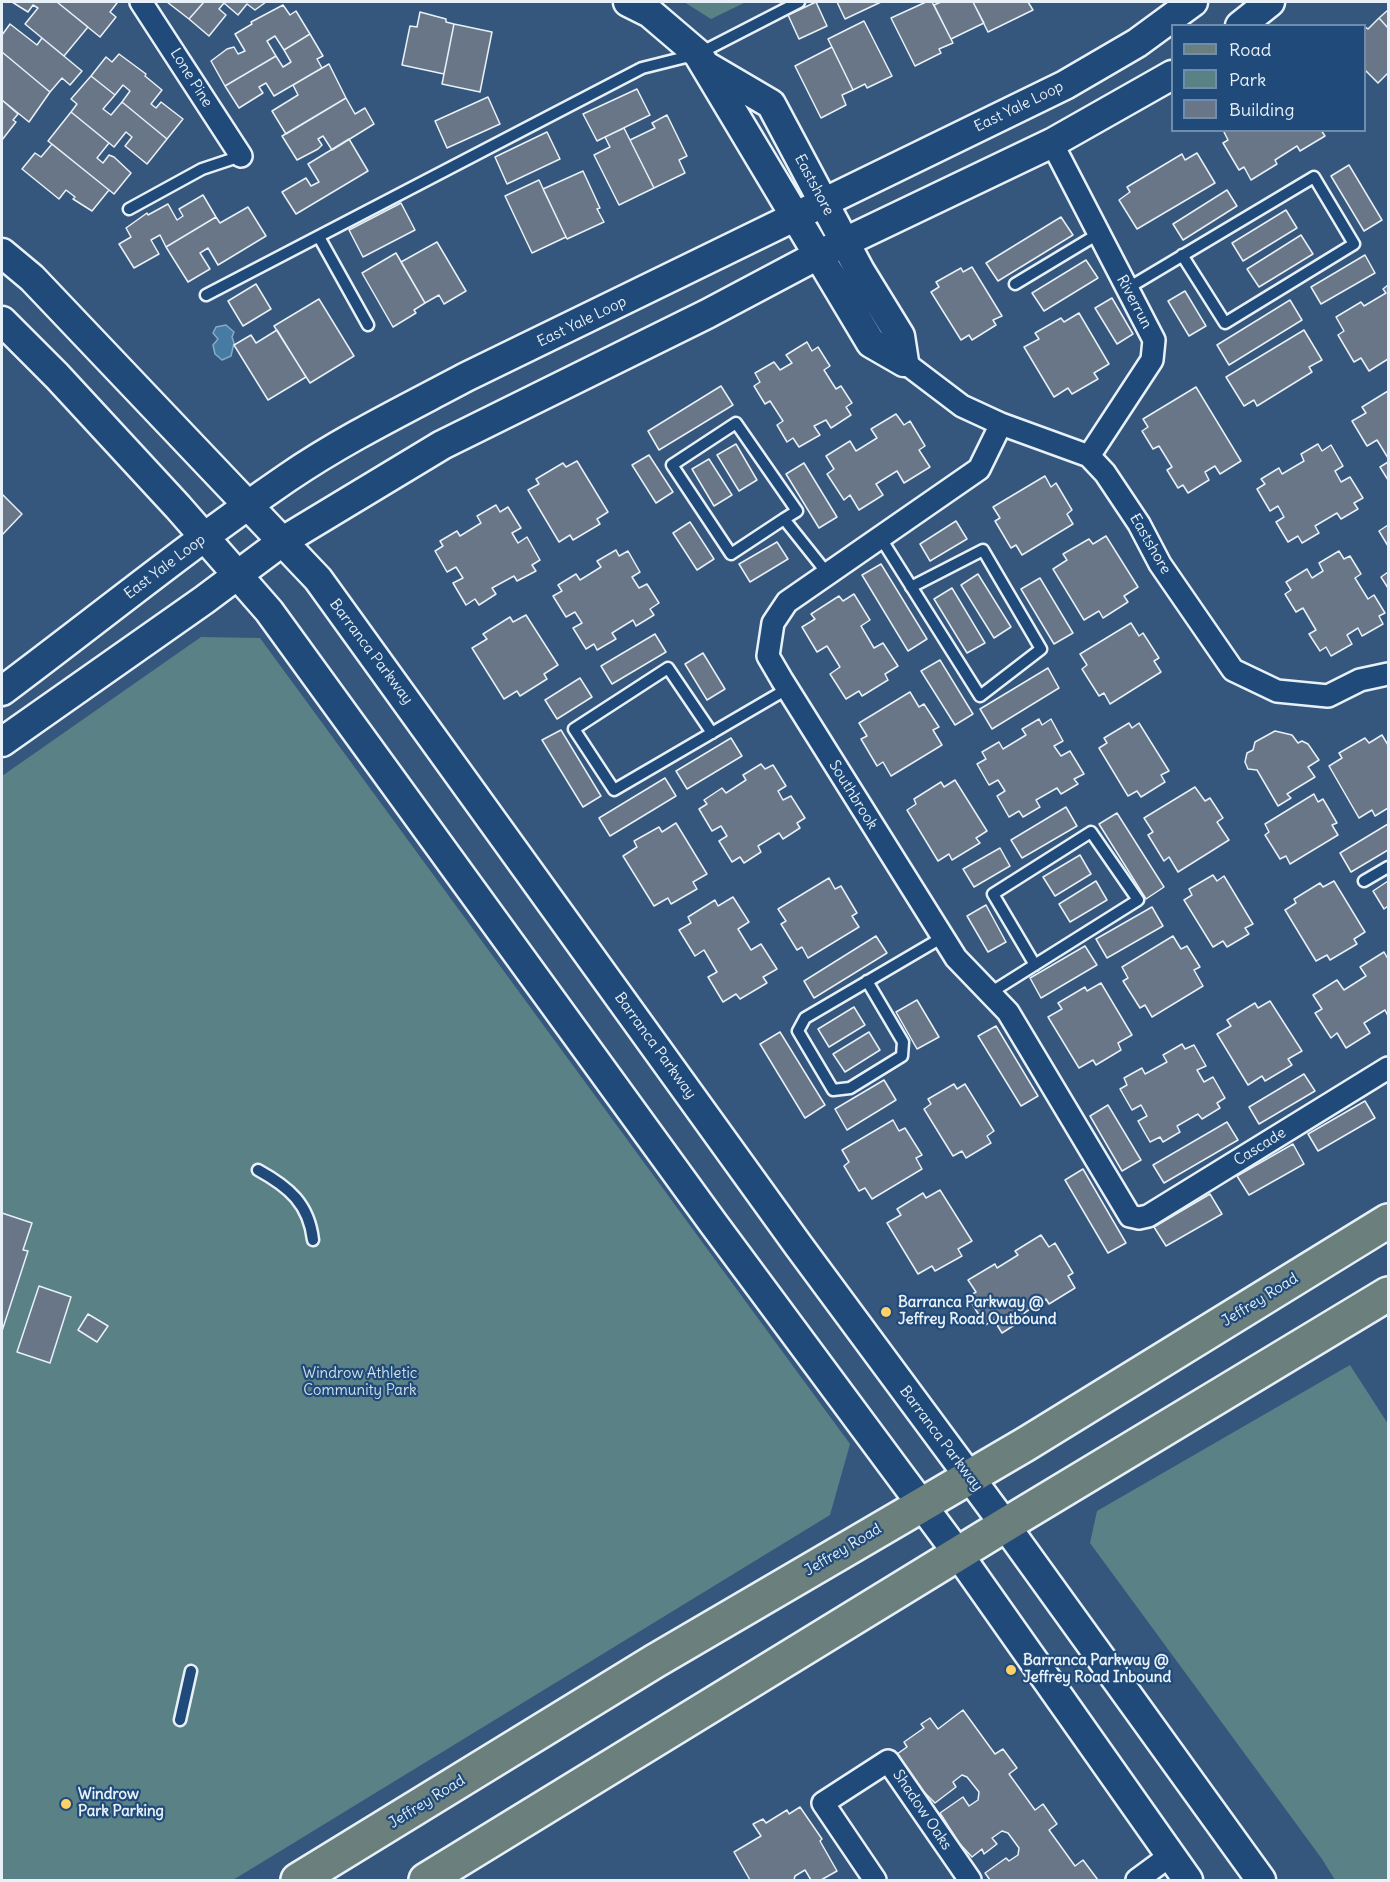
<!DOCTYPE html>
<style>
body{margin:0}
#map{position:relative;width:1390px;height:1882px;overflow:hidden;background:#35577e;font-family:Delius,sans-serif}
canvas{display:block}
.frame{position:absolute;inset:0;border:3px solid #e8f1f8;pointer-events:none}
.legend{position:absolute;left:1171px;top:24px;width:195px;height:108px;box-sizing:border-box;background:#1f4a7a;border:2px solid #6f8dac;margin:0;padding:8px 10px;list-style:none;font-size:18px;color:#e8f1f8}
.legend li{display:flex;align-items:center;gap:12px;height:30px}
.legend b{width:30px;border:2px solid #6f8dac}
</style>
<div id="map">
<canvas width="1390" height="1882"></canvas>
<div class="frame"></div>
<ul class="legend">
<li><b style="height:8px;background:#6b7f7c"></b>Road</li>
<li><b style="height:16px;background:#5a8186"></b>Park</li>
<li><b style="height:16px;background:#687687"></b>Building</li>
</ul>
</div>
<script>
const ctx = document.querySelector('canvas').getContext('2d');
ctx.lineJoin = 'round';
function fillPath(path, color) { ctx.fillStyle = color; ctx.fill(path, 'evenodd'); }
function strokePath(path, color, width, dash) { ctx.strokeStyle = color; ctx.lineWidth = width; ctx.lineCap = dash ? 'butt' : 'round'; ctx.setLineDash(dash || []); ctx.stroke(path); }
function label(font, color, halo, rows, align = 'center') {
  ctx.font = font + ' Delius,sans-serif'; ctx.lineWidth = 4.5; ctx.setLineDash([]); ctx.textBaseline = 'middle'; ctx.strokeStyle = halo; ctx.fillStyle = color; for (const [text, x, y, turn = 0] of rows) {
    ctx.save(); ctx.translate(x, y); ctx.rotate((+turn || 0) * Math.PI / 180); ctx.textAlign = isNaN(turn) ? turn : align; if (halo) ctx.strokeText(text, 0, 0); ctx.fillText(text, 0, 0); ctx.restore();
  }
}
const green = new Path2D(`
 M684 2H746L711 19Z
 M201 637 260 638 850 1444 830 1515 233 1880H2V776Z
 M1350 1365 1388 1424V1880H1335L1322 1859 1090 1543 1097 1511Z`);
const water = new Path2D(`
 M226 325 234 332 232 337 234 343 231 356 222 360 215 354 213 345 218 339 213 333 216 327Z`);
const building = new Path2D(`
 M12 2H57L88 27 64 56 25 24 38 8 33 5 28 12Z
 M57 2H115L117 3 110 12 116 17 100 37Z
 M167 2H204L189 19Z
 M204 2H266L255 10 247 4 238 15 224 3 219 9 226 15 209 36 189 19Z
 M816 2 827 26 799 39 788 15Z
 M837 2H881L845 19Z
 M926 2H932L953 43 939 49 941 53 915 66 891 18Z
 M941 2H973L984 23 951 39 934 5Z
 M973 2H1028L1033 10 988 32Z
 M283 5 290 15 296 11 310 34 284 50 275 36 267 41 276 56 225 86 211 61 227 49 234 47 238 54 245 51 235 34 252 24 251 22Z
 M1388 10V28L1379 18Z
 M420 12 446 19V22L454 24 444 74 402 65 410 26 417 27Z
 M1379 18 1388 28V73L1378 83 1364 69V26L1368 29Z
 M864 21 892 76 867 88 865 84 853 90 828 39Z
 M10 24 37 45 42 38 82 71 70 85 62 78 50 92 2 52V35Z
 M454 24 492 32 480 92 442 84Z
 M310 34 323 56 317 59 322 68 274 96 266 83 259 87 263 93 239 108 225 86 276 56 283 67 291 62 284 50Z
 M832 47 853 90 842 95 846 105 821 118 795 66Z
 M2 52 50 92 29 122 2 100Z
 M119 54 146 74 145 76 162 90 151 104 156 108 161 102 183 119 167 139 122 102 130 91 123 85 115 95 91 76 106 57 112 62Z
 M329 64 346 98 286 134 272 111 298 95 293 85Z
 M91 76 115 95 103 109 111 115 122 102 167 139 147 164 125 146 132 137 126 132 114 147 71 112 77 104 71 99Z
 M637 89 650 115 597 141 583 114Z
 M488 97 500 124 447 148 435 121Z
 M346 98 355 114 365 108 374 124 332 150 323 136 318 139 322 145 318 149 297 160 282 136Z
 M2 100 18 114 13 120 16 122 2 140Z
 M71 112 109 143 97 158 103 163 109 155 114 157 131 173 114 194 48 141Z
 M667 115 687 156 679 160 685 173 654 188 630 140 655 128 652 123Z
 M624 128 654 188 619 205 594 155 610 147 605 137Z
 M1223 130H1321L1325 136 1300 151 1297 146 1275 160 1277 164 1251 180 1244 167 1239 170 1223 143 1228 140Z
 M547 132 560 159 507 184 495 157Z
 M349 139 368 171 296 214 282 192 306 178 311 186 319 182 308 164Z
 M52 144 109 190 92 211 73 199 75 197 66 190 59 199 22 169 35 153 41 157Z
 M1197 153 1215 183 1137 229 1119 200 1130 192 1127 187 1182 154 1185 160Z
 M1349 165 1382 220 1364 231 1331 176Z
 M583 171 600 208 597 209 604 222 567 239 543 189Z
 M539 180 566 237 532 253 505 196Z
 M1227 190 1237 206 1183 240 1173 224Z
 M203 195 216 217 166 247 160 235 151 240 159 254 134 268 119 244 131 237 126 228 147 213 148 215 168 204 177 220 183 216 179 209Z
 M401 203 415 230 363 257 349 230Z
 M248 207 266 236 218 265 208 248 200 253 210 269 188 282 166 247 216 217 220 223Z
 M1286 210 1297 228 1243 261 1232 243Z
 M1061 217 1073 235 998 281 986 263Z
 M1301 235 1313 254 1259 287 1247 269Z
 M437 242 466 291 444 304 439 295 425 303 401 262Z
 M396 253 425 303 414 310 416 313 393 327 362 273Z
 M1365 255 1375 273 1321 304 1311 287Z
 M1086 260 1098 278 1044 311 1032 293Z
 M972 267 1002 316 993 320 996 325 972 340 969 335 961 340 931 292 939 287 936 282 961 268 963 272Z
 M256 284 271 309 243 326 228 301Z
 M1388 285V359L1369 371 1361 358 1354 362 1338 335 1344 331 1336 317 1361 302 1364 306 1386 293 1383 289Z
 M1185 291 1206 326 1189 336 1168 301Z
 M1112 298 1133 334 1117 344 1095 308Z
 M319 299 354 356 310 383 274 326Z
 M1290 300 1302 320 1229 365 1217 345Z
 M1079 313 1109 364 1094 373 1098 379 1072 394 1068 388 1054 397 1024 347 1039 339 1035 333 1061 318 1064 322Z
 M277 330 306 377 268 400 234 345 251 335 256 343Z
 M1304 330 1322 360 1309 367 1312 372 1257 406 1254 400 1244 406 1226 377Z
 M807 342 812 351 818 347 830 366 824 370 836 389 841 386 852 403 846 407 851 415 831 428 826 420 814 426 820 435 799 447 793 438 787 442 777 425 783 421 770 401 765 404 754 386 760 382 755 373 774 362 780 370 792 363 786 355Z
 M721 386 733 405 659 450 648 431Z
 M1196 387 1241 461 1220 474 1215 466 1205 472 1209 480 1188 493 1183 485 1178 488 1167 470 1172 467 1159 446 1153 449 1142 431 1148 427 1143 419Z
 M1388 391V458L1377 440 1367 446 1352 421 1366 413 1362 407Z
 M896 414 904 425 910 421 925 446 919 450 930 467 904 483 897 471 876 484 883 495 859 510 850 495 844 500 827 474 834 469 826 456 850 441 856 451 877 438 871 429Z
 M736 444 757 480 739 491 717 455Z
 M1318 444 1322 451 1331 445 1343 466 1335 471 1341 482 1350 477 1363 498 1354 503 1358 509 1341 519 1337 513 1315 526 1319 533 1302 543 1298 536 1288 542 1276 522 1284 517 1278 506 1270 511 1257 489 1265 484 1261 479 1279 468 1282 474 1304 461 1301 454Z
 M649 455 673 492 656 503 632 465Z
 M709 459 732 495 714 506 692 469Z
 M577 461 608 512 597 519 600 524 573 540 570 535 559 542 528 490 539 484 536 479 563 463 566 467Z
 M1388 462V480L1380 467Z
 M804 463 837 517 819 528 786 474Z
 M1045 476 1051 487 1056 483 1072 510 1067 514 1073 524 1022 555 1016 545 1011 548 995 521 1000 518 993 507Z
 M2 494 22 514 2 535Z
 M496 505 500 512 508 507 521 528 512 533 518 543 527 537 540 560 532 565 536 571 517 581 514 576 492 588 496 594 479 605 475 599 466 605 453 583 463 578 456 567 447 572 435 551 443 546 440 541 457 531 460 536 481 523 477 516Z
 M956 521 967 539 930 561 920 544Z
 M690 522 714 559 697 570 673 533Z
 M1388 525V546L1379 531Z
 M1106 536 1138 587 1124 596 1128 602 1103 618 1099 611 1084 620 1053 569 1067 560 1063 554 1089 539 1093 544Z
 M777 542 788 559 750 582 739 564Z
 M616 550 619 556 628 551 640 572 632 577 639 588 647 584 659 603 650 609 654 615 636 626 633 620 612 633 616 639 597 650 594 644 586 649 573 628 582 623 575 612 566 617 553 596 562 591 558 585 576 574 580 580 601 567 597 561Z
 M1339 551 1344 559 1350 556 1361 574 1355 578 1368 599 1374 595 1385 613 1379 616 1383 624 1362 636 1358 628 1347 635 1352 644 1331 656 1326 647 1320 651 1309 634 1316 630 1303 608 1296 612 1285 594 1291 590 1286 582 1307 569 1312 578 1323 571 1319 563Z
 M881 564 927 639 908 651 862 575Z
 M1388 572V588L1381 577Z
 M978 574 1011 627 994 638 961 585Z
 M1040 578 1073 633 1054 644 1021 589Z
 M952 588 985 643 967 653 934 599Z
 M854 594 870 620 861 626 874 648 883 643 898 666 885 674 888 680 862 696 859 691 846 699 830 674 840 667 827 646 817 652 802 627 815 619 811 614 839 596 843 601Z
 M526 615 558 665 544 674 547 679 520 696 517 691 504 699 472 648 487 639 483 634 510 617 513 622Z
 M1131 623 1139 636 1143 633 1159 658 1154 661 1161 672 1110 704 1104 693 1099 696 1082 669 1087 665 1080 654Z
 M655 634 666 652 612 684 601 666Z
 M703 653 725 689 707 700 685 664Z
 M940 660 973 714 955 725 921 671Z
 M1048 668 1059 688 992 729 980 709Z
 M580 678 592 697 557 719 545 700Z
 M910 692 919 707 924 704 939 727 933 730 942 745 891 776 883 762 877 766 861 739 867 736 859 723Z
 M1039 719 1042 725 1051 719 1063 741 1054 746 1061 756 1070 751 1084 774 1074 779 1078 784 1061 794 1057 788 1036 800 1040 807 1023 817 1019 811 1009 817 997 796 1005 791 998 780 989 785 977 764 986 759 982 752 999 742 1003 749 1026 735 1022 729Z
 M1129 723 1132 728 1139 723 1169 771 1161 775 1165 782 1141 797 1137 791 1128 796 1099 748 1107 743 1104 738Z
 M561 730 601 796 583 807 542 740Z
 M1275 731 1292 735 1298 743 1302 741 1308 744 1319 760 1308 767 1315 777 1287 794 1291 798 1278 806 1257 770 1248 769 1245 762 1247 753 1253 750 1255 742Z
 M1382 735 1388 745V808L1375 816 1372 810 1359 818 1329 766 1342 758 1339 753 1365 738 1369 743Z
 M731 738 742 756 687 789 676 771Z
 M761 764 765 769 773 765 786 786 778 791 783 800 791 796 805 818 797 823 800 828 783 839 779 833 758 846 761 852 744 863 740 857 732 862 719 841 727 836 721 826 712 831 699 809 707 804 704 800 722 788 726 793 746 780 743 775Z
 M665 778 676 796 610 836 599 818Z
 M955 780 987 831 976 838 980 843 952 860 949 854 938 861 907 810 916 804 914 799 941 782 944 787Z
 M1195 787 1205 801 1210 798 1223 818 1217 822 1229 840 1178 872 1169 857 1164 861 1148 835 1153 832 1144 818Z
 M1314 794 1318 802 1323 799 1337 823 1332 825 1338 835 1290 864 1286 856 1280 859 1265 835 1269 832 1265 824Z
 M1066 807 1077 826 1022 858 1011 840Z
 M1117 813 1164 887 1146 899 1099 824Z
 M676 823 707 874 693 882 697 889 671 904 668 898 654 906 623 856 637 847 634 841 659 827 662 832Z
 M1388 824V850L1351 872 1340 853Z
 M1000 848 1010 866 974 887 963 869Z
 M1080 855 1091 874 1055 896 1043 877Z
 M1213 875 1217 881 1224 876 1253 924 1245 928 1249 934 1227 947 1223 941 1213 947 1184 900 1192 895 1189 889Z
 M829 878 835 889 841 886 857 913 852 916 859 927 808 958 802 947 797 950 781 924 786 921 778 909Z
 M1096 881 1107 900 1070 922 1059 904Z
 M1334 881 1365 932 1354 939 1357 944 1330 960 1327 955 1316 961 1285 910 1296 903 1294 899 1320 883 1323 887Z
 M1388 881V906L1384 909 1373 891Z
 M733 897 749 922 738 929 751 950 761 944 777 969 763 977 767 983 740 999 736 994 723 1002 708 977 717 972 704 950 695 956 679 930 691 923 688 917 715 900 718 906Z
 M986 905 1006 942 988 952 967 916Z
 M1152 907 1163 926 1107 958 1096 939Z
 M876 936 887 953 814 998 804 981Z
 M1173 936 1181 949 1187 946 1200 967 1194 970 1203 986 1152 1017 1145 1005 1140 1008 1123 981 1128 978 1122 967Z
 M1085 946 1097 965 1041 998 1030 978Z
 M1384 952 1388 959V1016L1385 1010 1364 1023 1370 1033 1346 1048 1337 1033 1331 1038 1315 1013 1322 1009 1313 995 1337 980 1344 990 1366 976 1360 967Z
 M1101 983 1132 1035 1118 1043 1121 1050 1096 1065 1093 1060 1079 1068 1048 1017 1062 1009 1058 1003 1085 987 1087 991Z
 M917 1000 939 1037 917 1049 896 1012Z
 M1270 1001 1302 1051 1288 1059 1292 1065 1265 1081 1262 1076 1248 1085 1217 1034 1231 1026 1227 1020 1255 1003 1258 1008Z
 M854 1007 865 1025 829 1047 818 1029Z
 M996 1026 1038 1096 1021 1106 978 1036Z
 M780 1032 825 1105 805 1118 760 1044Z
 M869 1032 880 1050 845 1072 833 1054Z
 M1182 1044 1185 1049 1194 1045 1206 1066 1197 1070 1204 1082 1213 1077 1225 1098 1217 1103 1220 1108 1202 1119 1198 1114 1177 1126 1180 1132 1163 1142 1160 1137 1150 1142 1138 1121 1147 1116 1141 1105 1132 1110 1120 1089 1127 1085 1124 1078 1142 1068 1145 1074 1167 1062 1163 1055Z
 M1304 1074 1315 1091 1259 1124 1249 1107Z
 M884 1080 896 1100 847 1130 835 1109Z
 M954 1084 957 1089 965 1084 994 1131 987 1136 991 1143 966 1158 962 1151 953 1156 924 1109 931 1104 928 1099Z
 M1365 1101 1375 1118 1318 1151 1308 1134Z
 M1108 1105 1141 1160 1122 1171 1090 1116Z
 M893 1120 899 1131 905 1128 922 1155 916 1158 922 1169 872 1199 865 1188 859 1191 844 1166 849 1162 842 1150Z
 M1227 1122 1238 1140 1164 1183 1153 1165Z
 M1293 1144 1304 1164 1249 1195 1237 1176Z
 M1083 1169 1126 1243 1108 1253 1065 1180Z
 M940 1190 972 1241 958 1249 962 1256 935 1271 932 1266 918 1274 887 1223 901 1215 897 1209 923 1193 926 1198Z
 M1210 1194 1222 1214 1166 1246 1154 1227Z
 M2 1213 32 1223 23 1250 28 1251 2 1331Z
 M1041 1235 1049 1247 1055 1243 1073 1273 1068 1276 1075 1288 1049 1304 1046 1299 1024 1313 1027 1317 1002 1333 994 1320 985 1325 968 1297 976 1292 968 1280 995 1264 997 1268 1018 1255 1015 1251Z
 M39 1286 71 1297 50 1363 17 1352Z
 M88 1314 108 1326 97 1342 78 1330Z
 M963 1710 995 1754 1003 1749 1017 1768 1009 1774 1035 1810 1043 1804 1057 1824 1049 1830 1075 1866 1083 1860 1098 1880H990L985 1873 1006 1858 1009 1861 1018 1855 1019 1848 1008 1833 1002 1831 992 1838 997 1844 984 1854 982 1849 972 1857 959 1843 940 1813 963 1797 969 1806 978 1800 979 1792 967 1777 962 1775 953 1782 956 1787 935 1803 917 1785 897 1754 907 1747 904 1742 924 1728 921 1724 930 1718 938 1729Z
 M800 1807 822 1839 820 1841 837 1871 821 1880H811L805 1870 795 1876 794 1880H750L734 1852 761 1836 753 1824 763 1819 766 1823 787 1810 789 1814Z`);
const lane = new Path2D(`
 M129 209 202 169 241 156
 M319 237 368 325
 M1015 284 1098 234
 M1128 288 1314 177 1354 244 1225 323 1182 255
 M206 295 642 68 698 54 799 2
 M784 519 797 511 736 423 672 465 731 554 784 519 827 573
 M880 537 980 696 1041 649 983 550 911 587
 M712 733 668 668 574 729 614 790 787 689
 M1364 881 1388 867
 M867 981 903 1042 902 1056 850 1088 833 1090 798 1031 805 1018 943 937
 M990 993 1138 900 1091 832 993 894 1035 965
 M258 1170C289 1187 309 1204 313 1240
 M180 1720 191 1671`);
const street = new Path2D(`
 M141 2 241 156
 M1052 143 1154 340 1152 360 1089 456
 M904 362 962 406 1001 424 1089 456 1105 473 1139 524 1160 564 1233 670 1277 691 1328 696 1360 680 1388 674
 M1001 424 979 469 787 602 773 623 768 656 782 680 956 958 1008 1012 1130 1216 1139 1218 1148 1216 1388 1068
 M875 1880 823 1803 888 1761 970 1880
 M1137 1880 1171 1855`);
const secondary = new Path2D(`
 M628 2 650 13 698 54 871 343 904 362
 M1240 26 1270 2
 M708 67 771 104 860 271 900 336 904 362
 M2 253 32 278 318 579 798 1245 1005 1525 1261 1880
 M2 321 57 376 178 507 269 611 713 1223 959 1555 1188 1880
 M2 691C97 620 189 545 287 478 344 439 406 409 466 377L1065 85 1137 43 1193 2
 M2 742 204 600 283 541 442 445 707 314 820 254 1052 143 1172 75`);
const primary = new Path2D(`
 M298 1880 655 1661 1026 1444 1388 1221
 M426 1880 1005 1525 1388 1294`);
const markers = [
 [886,1312,6,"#ffd166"],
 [1011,1670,6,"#ffd166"],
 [66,1804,6,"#ffd166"]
];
const streetNames = [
 ["Lone Pine",191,78,58],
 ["East Yale Loop",1019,107,-26],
 ["Eastshore",814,185,62],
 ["Riverrun",1134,302,62],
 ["East Yale Loop",582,322,-26],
 ["Eastshore",1150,544,60],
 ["East Yale Loop",165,567,-37],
 ["Barranca Parkway",371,652,53],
 ["Southbrook",853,795,58],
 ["Barranca Parkway",655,1046,54],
 ["Cascade",1260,1147,-32],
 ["Jeffrey Road",1260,1300,-32],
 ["Barranca Parkway",941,1439,53],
 ["Jeffrey Road",843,1550,-31],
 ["Jeffrey Road",427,1802,-32],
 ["Shadow Oaks",922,1810,56]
];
const poiNames = [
 ["Barranca Parkway @",898,1303],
 ["Jeffrey Road Outbound",898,1320],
 ["Barranca Parkway @",1023,1661],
 ["Jeffrey Road Inbound",1023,1678],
 ["Windrow",78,1795],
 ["Park Parking",78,1812]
];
const parkNames = [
 ["Windrow Athletic",360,1374],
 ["Community Park",360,1391]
];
fillPath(green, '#5a8186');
fillPath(water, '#467ca3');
strokePath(water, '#87abc5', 1.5);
fillPath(building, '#687687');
strokePath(building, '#e8f1f8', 1.5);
strokePath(lane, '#e8f1f8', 15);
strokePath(street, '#e8f1f8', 26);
strokePath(secondary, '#e8f1f8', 33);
strokePath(primary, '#e8f1f8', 38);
strokePath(lane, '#1f4a7a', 10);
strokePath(street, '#1f4a7a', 21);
strokePath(secondary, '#1f4a7a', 28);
strokePath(primary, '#6b7f7c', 33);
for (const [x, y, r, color] of markers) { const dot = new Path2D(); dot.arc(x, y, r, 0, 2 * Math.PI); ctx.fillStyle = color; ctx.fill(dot); strokePath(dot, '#1f4a7a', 2); }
label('15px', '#e8f1f8', '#1f4a7a', streetNames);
label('bold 15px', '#e8f1f8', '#1f4a7a', poiNames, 'left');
label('15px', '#d3e0e7', '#1f4a7a', parkNames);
</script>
